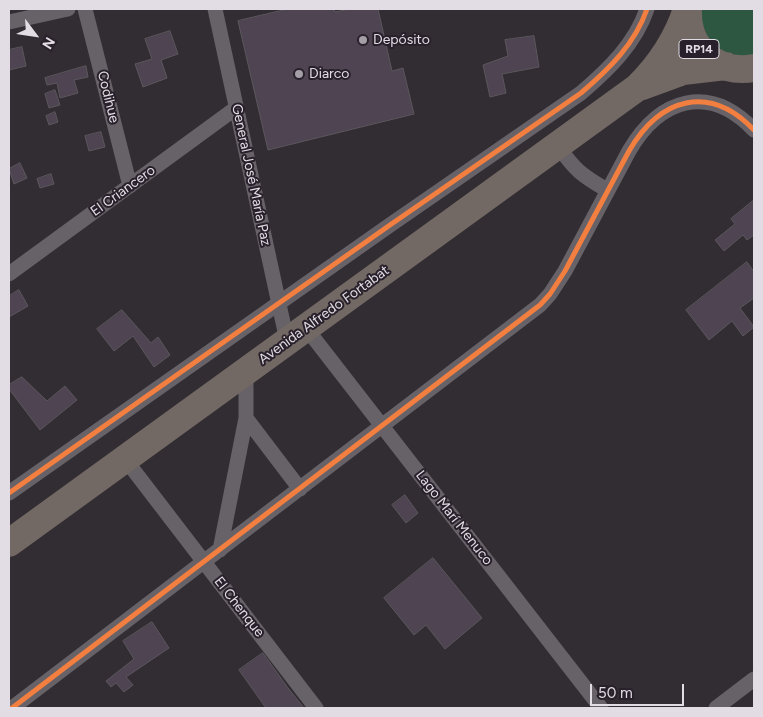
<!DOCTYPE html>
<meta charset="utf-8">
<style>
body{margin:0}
#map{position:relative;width:763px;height:717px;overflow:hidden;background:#312d32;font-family:Figtree,sans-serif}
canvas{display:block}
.frame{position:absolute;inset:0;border:10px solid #e2dde4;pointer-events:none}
.north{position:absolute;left:10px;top:10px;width:50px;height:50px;-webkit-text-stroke:4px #28202b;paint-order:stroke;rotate:121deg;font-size:14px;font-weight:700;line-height:20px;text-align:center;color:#e2dde4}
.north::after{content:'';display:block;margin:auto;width:18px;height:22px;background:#e2dde4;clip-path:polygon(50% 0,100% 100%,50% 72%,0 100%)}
.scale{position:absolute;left:590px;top:684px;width:94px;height:22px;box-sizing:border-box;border:2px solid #e2dde4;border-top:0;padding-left:6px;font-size:15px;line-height:18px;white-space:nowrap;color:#e2dde4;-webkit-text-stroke:4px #28202b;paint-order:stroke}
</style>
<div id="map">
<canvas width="763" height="717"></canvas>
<div class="frame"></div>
<div class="north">N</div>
<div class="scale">50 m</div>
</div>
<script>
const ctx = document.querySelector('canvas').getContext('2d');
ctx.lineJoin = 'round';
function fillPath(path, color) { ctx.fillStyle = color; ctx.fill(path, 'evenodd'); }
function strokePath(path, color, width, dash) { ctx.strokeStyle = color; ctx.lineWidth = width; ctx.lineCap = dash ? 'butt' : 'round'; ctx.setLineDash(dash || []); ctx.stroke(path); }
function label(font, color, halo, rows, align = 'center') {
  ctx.font = font + ' Figtree,sans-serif'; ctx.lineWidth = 4; ctx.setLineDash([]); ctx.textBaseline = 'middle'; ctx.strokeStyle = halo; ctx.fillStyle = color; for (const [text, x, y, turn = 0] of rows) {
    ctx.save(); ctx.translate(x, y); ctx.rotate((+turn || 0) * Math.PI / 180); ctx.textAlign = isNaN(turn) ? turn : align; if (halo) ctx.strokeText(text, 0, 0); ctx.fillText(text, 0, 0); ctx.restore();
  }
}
const green = new Path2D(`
 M696 9H754V59L713 50Z`);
const building = new Path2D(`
 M288 9H334L335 12 350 9H378L392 71 403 68 414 114 268 150 238 21Z
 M170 31 178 54 161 60 167 78 143 87 135 64 152 59 145 39Z
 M534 36 539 67 502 74 506 93 490 97 483 65 508 56 505 40Z
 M22 47 26 66 9 70V50Z
 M86 66 88 77 74 80 78 93 60 98 57 83 47 85 45 78Z
 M55 90 60 105 49 108 45 94Z
 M55 112 58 122 49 125 46 116Z
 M101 132 105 147 89 151 85 136Z
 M20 163 27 178 14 184 9 169Z
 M51 174 54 184 40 188 37 179Z
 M754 200V235L747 240 743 235 724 251 715 240 735 224 731 219Z
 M747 262 754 272V298L740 308 754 327 743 336 732 321 709 340 686 310Z
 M19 290 28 306 9 317V296Z
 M122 310 151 343 158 337 170 355 154 367 133 336 114 351 97 329Z
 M22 377 47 401 65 386 77 400 40 430 9 389V385Z
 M405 495 418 513 406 523 392 505Z
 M433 558 482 618 445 649 426 625 414 635 384 598Z
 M152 622 169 648 126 677 133 685 124 692 116 683 111 687 106 681 134 659 123 641Z
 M263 653 288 688 304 708H266L239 670Z`);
const street = new Path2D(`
 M85 9 130 186
 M215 9 287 341
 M9 22 68 9
 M558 146C575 170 581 175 607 190
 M9 274 236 108
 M306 328 601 708
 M246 418 300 489
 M125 459C189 542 253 625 316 708
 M9 493 390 225 581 93C609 69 635 44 647 9
 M220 550 246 418V372
 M12 708 540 305 550 294 565 271 629 151C660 98 709 83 754 130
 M716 708 754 679`);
const highway = new Path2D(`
 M688 9C686 47 715 75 754 68
 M642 86 683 71 726 66
 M9 543 638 87C661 64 677 40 687 9`);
const cycleway = new Path2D(`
 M9 493 390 225 581 93C609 69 635 44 647 9
 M12 708 540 305 550 294 565 271 629 151C660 98 709 83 754 130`);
const markers = [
 [363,40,5,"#a49fa6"],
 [299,74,5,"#a49fa6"]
];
const shields = [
 [699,49,40]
];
const shieldNames = [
 ["RP14",699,49]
];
const poiNames = [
 ["Depósito",373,40],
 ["Diarco",309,74]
];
const streetNames = [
 ["Codihue",108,97,76],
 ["General José María Paz",251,175,78],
 ["El Criancero",123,191,-36],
 ["Avenida Alfredo Fortabat",324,315,-36],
 ["Lago Marí Menuco",454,518,52],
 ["El Chenque",239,607,52]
];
fillPath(green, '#2e5741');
fillPath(building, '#4f4452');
strokePath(building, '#5b575c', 1);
strokePath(street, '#666267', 15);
strokePath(highway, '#726864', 28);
strokePath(cycleway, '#f27e40', 5);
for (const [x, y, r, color] of markers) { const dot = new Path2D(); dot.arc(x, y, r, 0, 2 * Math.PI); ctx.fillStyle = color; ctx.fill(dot); strokePath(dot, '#28202b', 2); }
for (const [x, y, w] of shields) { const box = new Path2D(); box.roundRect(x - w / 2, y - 9.5, w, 19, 4); ctx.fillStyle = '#28202b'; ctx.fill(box); strokePath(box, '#e2dde4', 1); }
label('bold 12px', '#e2dde4', null, shieldNames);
label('14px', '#e2dde4', '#28202b', poiNames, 'left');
label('14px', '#e2dde4', '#28202b', streetNames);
</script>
